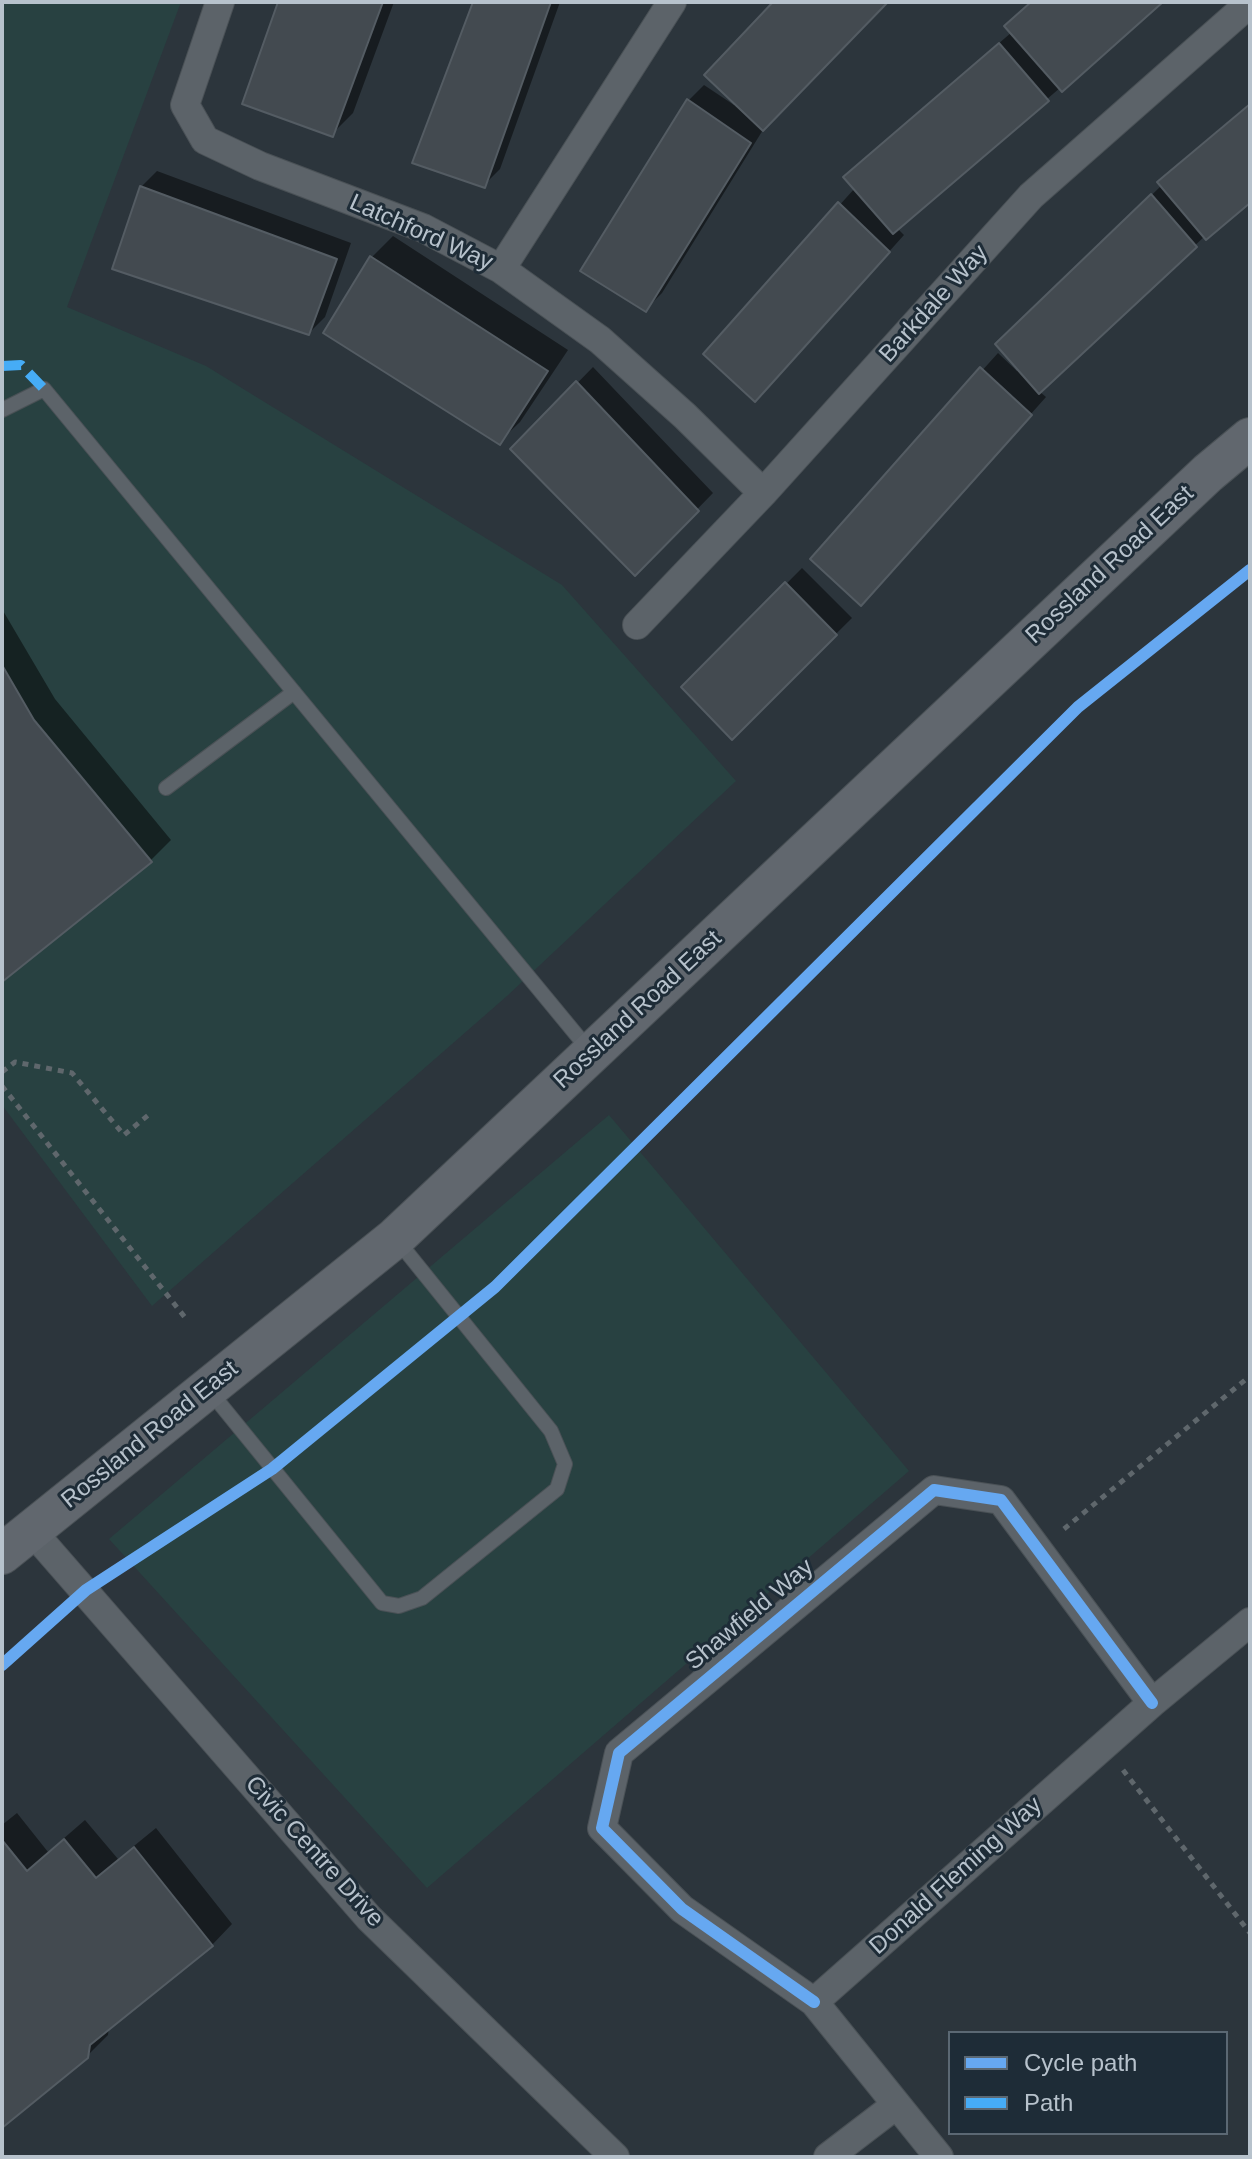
<!DOCTYPE html>
<style>
body{margin:0}
#map{position:relative;width:1252px;height:2159px;overflow:hidden;background:#2c353c;font-family:Helvetica,sans-serif}
canvas{display:block}
.frame{position:absolute;inset:0;border:4px solid #b7c2cc;pointer-events:none}
.legend{position:absolute;left:948px;top:2031px;width:280px;height:104px;box-sizing:border-box;background:#1e2c37;border:2px solid #5b6873;margin:0;padding:10px 14px;list-style:none;font-size:24px;color:#b7c2cc}
.legend li{display:flex;align-items:center;gap:16px;height:40px}
.legend b{width:40px;border:2px solid #5b6873}
</style>
<div id="map">
<canvas width="1252" height="2159"></canvas>
<div class="frame"></div>
<ul class="legend">
<li><b style="height:10px;background:#66a8f1"></b>Cycle path</li>
<li><b style="height:10px;background:#46acf6"></b>Path</li>
</ul>
</div>
<script>
const ctx = document.querySelector('canvas').getContext('2d');
ctx.lineJoin = 'round';
function fillPath(path, color) { ctx.fillStyle = color; ctx.fill(path, 'evenodd'); }
function strokePath(path, color, width, dash) { ctx.strokeStyle = color; ctx.lineWidth = width; ctx.lineCap = dash ? 'butt' : 'round'; ctx.setLineDash(dash || []); ctx.stroke(path); }
function label(font, color, halo, rows, align = 'center') {
  ctx.font = font + ' Helvetica,sans-serif'; ctx.lineWidth = 6; ctx.setLineDash([]); ctx.textBaseline = 'middle'; ctx.strokeStyle = halo; ctx.fillStyle = color; for (const [text, x, y, turn = 0] of rows) {
    ctx.save(); ctx.translate(x, y); ctx.rotate((+turn || 0) * Math.PI / 180); ctx.textAlign = isNaN(turn) ? turn : align; if (halo) ctx.strokeText(text, 0, 0); ctx.fillText(text, 0, 0); ctx.restore();
  }
}
const green = new Path2D(`
 M2 2H181L67 307 206 366 562 585 736 781 507 996 152 1306 2 1105Z
 M609 1115 909 1471 427 1888 109 1539Z`);
const shadow = new Path2D(`
 M280 2H394L353 113 332 134Z
 M475 2H560L500 169 484 185Z
 M776 2H885L766 125 662 293 646 309 688 101 704 85 734 105Z
 M1032 2H1160L897 228 904 235 771 383 706 353 855 188 862 161 1012 32Z
 M1250 103V201L1205 236 1039 391 1046 397 877 587 813 558 998 353 1017 371 1019 369 998 344 1162 185 1160 182 1181 161Z
 M157 171 351 243 325 317 309 333 141 187Z
 M393 236 568 350 520 422 499 442 325 333 372 257Z
 M593 367 713 493 635 573 513 449Z
 M802 568 852 618 732 737 684 687Z
 M2 609 55 699 171 840 150 861 2 979Z
 M17 1813 48 1852 85 1820 118 1859 156 1828 232 1924 212 1945 109 2027 108 2035 87 2056 2 2125V1825Z`);
const building = new Path2D(`
 M278 2H383L333 137 242 104Z
 M473 2H551L485 188 412 163Z
 M773 2H888L763 131 704 75Z
 M1031 2H1163L1062 92 1004 26Z
 M999 43 1049 101 893 234 843 177Z
 M687 99 751 143 646 312 580 271Z
 M1250 104V203L1206 240 1157 182Z
 M140 186 337 259 309 335 112 269Z
 M1151 194 1197 247 1039 394 995 344Z
 M838 202 890 252 755 402 703 354Z
 M370 256 548 371 500 445 323 333Z
 M980 367 1032 415 861 606 810 559Z
 M576 381 699 511 635 576 510 449Z
 M785 582 837 635 732 740 681 687Z
 M2 665 34 720 152 862 2 982Z
 M64 1839 96 1878 134 1847 213 1946 90 2045 88 2058 2 2128V1840L27 1871Z`);
const path = new Path2D(`
 M2 1072 15 1062 72 1073 124 1135 152 1112
 M2 1086 187 1320
 M1064 1529 1250 1376
 M1123 1770 1250 1933`);
const service = new Path2D(`
 M2 410 44 389 589 1050
 M166 788 294 692
 M208 1389 382 1603 399 1606 422 1598 557 1489 565 1464 551 1431 397 1240`);
const minor = new Path2D(`
 M220 2 185 105 205 140 260 166 423 228 501 269 600 340 685 416 763 493
 M501 269 672 2
 M637 625 763 493 1031 196 1250 3
 M31 1530 369 1918 615 2157
 M814 2002 682 1909 602 1828 619 1753 934 1490 1001 1500 1152 1703
 M828 2157 896 2105
 M939 2157 814 2002 1152 1703 1250 1622`);
const secondary = new Path2D(`
 M2 1554 395 1238 1208 473 1250 438`);
const quiet = new Path2D(`
 M2 366 21 365 44 389`);
const cycleway = new Path2D(`
 M2 1665 86 1590 272 1469 495 1287 1078 707 1250 570
 M814 2002 682 1909 602 1828 619 1753 934 1490 1001 1500 1152 1703`);
const streetNames = [
 ["Latchford Way",421,233,24],
 ["Barkdale Way",934,304,-48],
 ["Rossland Road East",1110,565,-43],
 ["Rossland Road East",638,1010,-43],
 ["Rossland Road East",150,1435,-39],
 ["Shawfield Way",750,1615,-40],
 ["Civic Centre Drive",314,1852,48],
 ["Donald Fleming Way",956,1876,-42]
];
fillPath(green, '#284141');
fillPath(shadow, '#0007');
fillPath(building, '#434a50');
strokePath(building, '#545c63', 2);
strokePath(service, '#4a5156', 16);
strokePath(minor, '#4a5156', 30);
strokePath(secondary, '#4a5156', 42);
strokePath(path, '#5f676c', 5, [6, 6]);
strokePath(service, '#5c6369', 14);
strokePath(minor, '#5c6369', 28);
strokePath(secondary, '#61676e', 40);
strokePath(quiet, '#46acf6', 10, [20, 10]);
strokePath(cycleway, '#66a8f1', 12);
label('24px', '#b7c2cc', '#1e2c37', streetNames);
</script>
